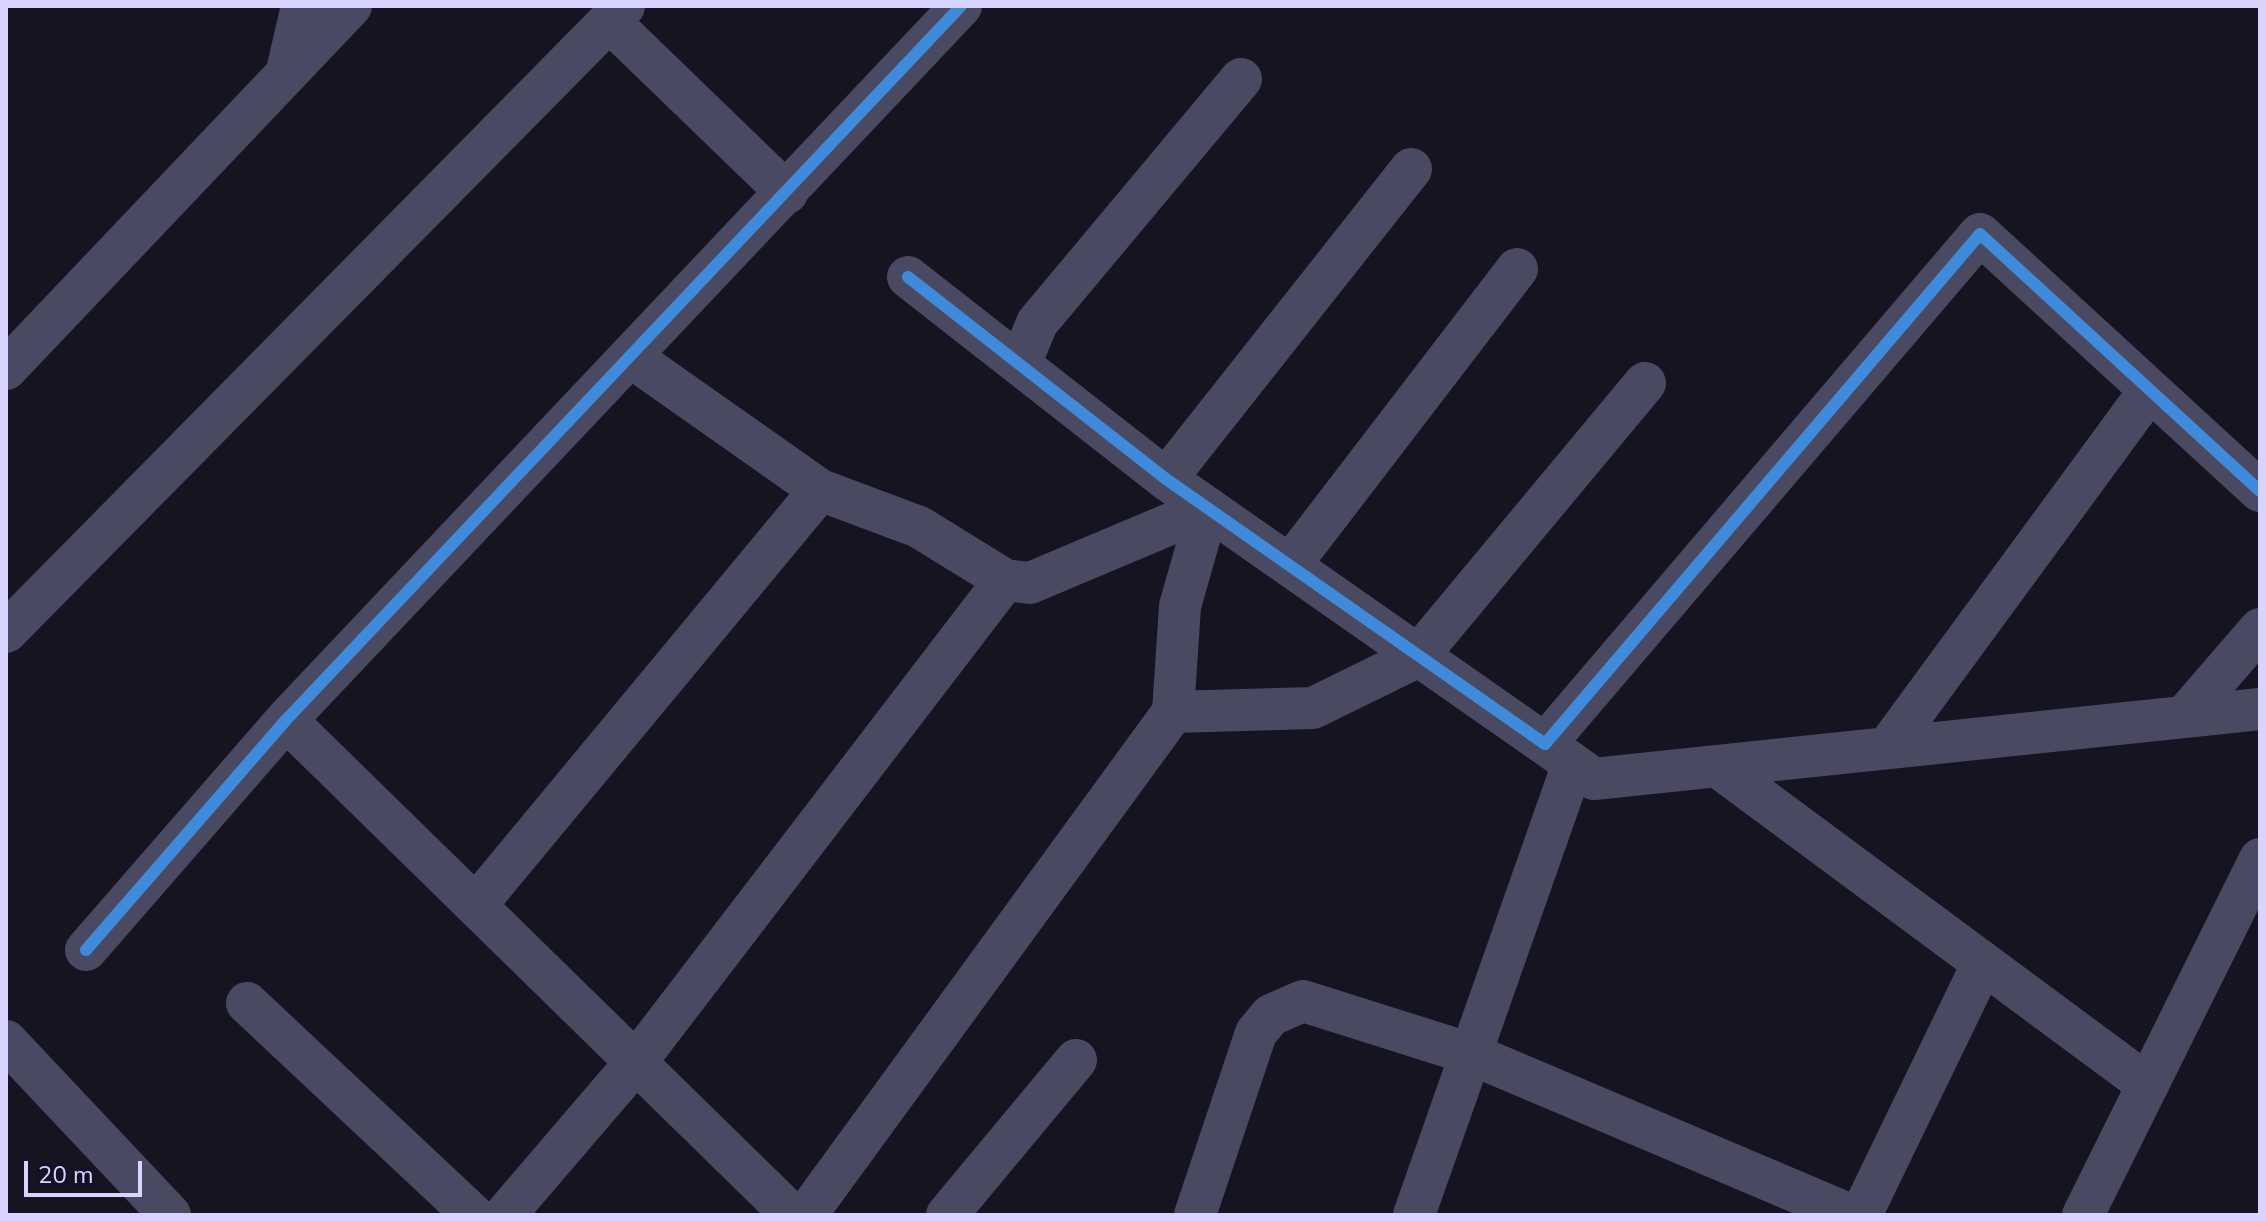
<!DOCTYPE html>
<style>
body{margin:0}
#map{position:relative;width:2266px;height:1221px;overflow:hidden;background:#161421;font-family:"Nunito Sans",sans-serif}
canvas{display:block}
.frame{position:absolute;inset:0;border:8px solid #d9d4ff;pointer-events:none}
.scale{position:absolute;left:24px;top:1161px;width:118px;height:36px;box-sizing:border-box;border:4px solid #d9d4ff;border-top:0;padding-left:10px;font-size:24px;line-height:28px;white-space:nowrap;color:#d9d4ff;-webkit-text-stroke:6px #130f26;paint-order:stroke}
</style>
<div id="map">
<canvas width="2266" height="1221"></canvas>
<div class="frame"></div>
<div class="scale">20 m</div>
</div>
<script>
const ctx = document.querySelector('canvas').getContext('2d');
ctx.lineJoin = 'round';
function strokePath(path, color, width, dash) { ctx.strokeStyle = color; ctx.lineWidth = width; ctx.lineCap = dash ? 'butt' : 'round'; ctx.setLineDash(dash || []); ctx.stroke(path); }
const minor = new Path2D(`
 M609 21 787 193
 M287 71 302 6
 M908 277 1166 479 1545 744 1980 234 2260 491
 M1021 362 1037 323 1241 79
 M6 369 351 6
 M1166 479 1411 169
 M820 490 919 527 1005 580 1030 583 1208 508
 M1290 565 1517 269
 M6 632 624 6
 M1173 712 1313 708 1417 657 1645 383
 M2184 717 2260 629
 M286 720 792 1215
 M1545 744 1594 779 2260 709
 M1888 747 2150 390
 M1717 766 2148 1085
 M476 905 820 490 631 357
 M86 950 286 720 961 6
 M247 1003 473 1215
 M6 1041 170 1215
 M505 1215 636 1062 1005 580
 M806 1215 1173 712 1180 606 1208 508
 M947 1215 1076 1060
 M1195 1215 1256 1033 1271 1015 1303 1001 1471 1054 1851 1215
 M1414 1215 1573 764
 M1861 1215 1983 963
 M2083 1215 2260 859`);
const cycleway = new Path2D(`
 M908 277 1166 479 1545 744 1980 234 2260 491
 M86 950 286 720 961 6`);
strokePath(minor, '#4a4962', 42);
strokePath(cycleway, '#408adc', 12);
</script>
